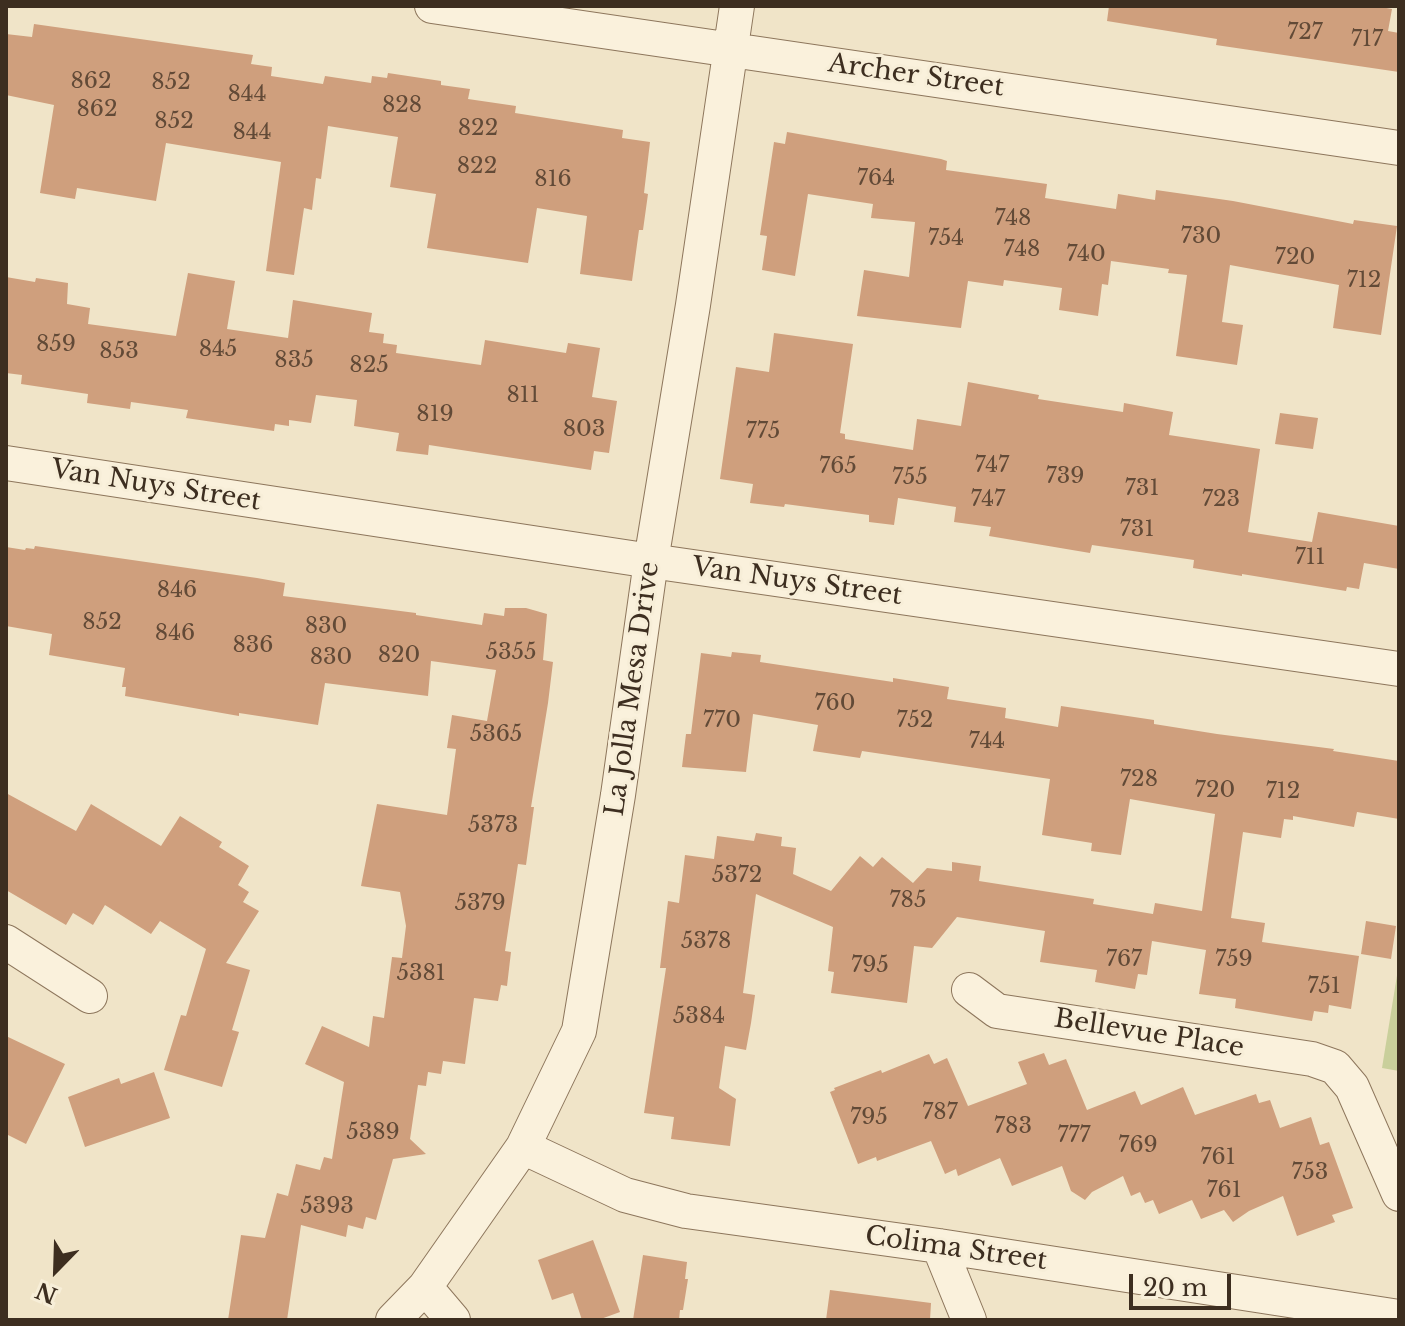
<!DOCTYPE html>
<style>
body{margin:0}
#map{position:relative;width:1405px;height:1326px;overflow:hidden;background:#f0e4c8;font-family:"Libre Baskerville",serif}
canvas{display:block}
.frame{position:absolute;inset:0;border:8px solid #3d2e20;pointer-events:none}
.north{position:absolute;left:16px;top:1230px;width:80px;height:80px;-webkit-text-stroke:6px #f7eed8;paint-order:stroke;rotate:203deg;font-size:22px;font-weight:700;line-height:32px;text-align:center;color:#3d2e20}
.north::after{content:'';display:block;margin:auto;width:28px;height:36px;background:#3d2e20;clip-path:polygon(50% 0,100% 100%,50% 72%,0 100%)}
.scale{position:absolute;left:1129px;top:1274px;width:102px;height:36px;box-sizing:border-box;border:4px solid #3d2e20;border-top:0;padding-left:10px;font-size:24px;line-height:28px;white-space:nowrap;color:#3d2e20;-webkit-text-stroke:6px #f7eed8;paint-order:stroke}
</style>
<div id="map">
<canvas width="1405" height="1326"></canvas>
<div class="frame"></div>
<div class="north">N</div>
<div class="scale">20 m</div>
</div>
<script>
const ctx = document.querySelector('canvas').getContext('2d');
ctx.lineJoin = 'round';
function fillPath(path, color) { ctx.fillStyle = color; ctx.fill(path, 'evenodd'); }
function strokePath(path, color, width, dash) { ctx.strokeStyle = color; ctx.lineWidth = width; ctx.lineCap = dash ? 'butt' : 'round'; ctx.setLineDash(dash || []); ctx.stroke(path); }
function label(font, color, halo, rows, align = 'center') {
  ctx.font = font + ' "Libre Baskerville",serif'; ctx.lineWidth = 6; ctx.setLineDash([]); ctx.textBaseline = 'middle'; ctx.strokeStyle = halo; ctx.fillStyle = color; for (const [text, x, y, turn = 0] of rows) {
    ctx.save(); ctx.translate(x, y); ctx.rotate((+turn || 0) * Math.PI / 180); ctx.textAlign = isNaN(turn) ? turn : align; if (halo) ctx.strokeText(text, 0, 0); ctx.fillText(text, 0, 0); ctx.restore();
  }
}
const green = new Path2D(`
 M1399 963V1071L1382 1068Z`);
const building = new Path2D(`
 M1109 6H1375L1392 9 1388 31 1399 33V72L1216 45 1217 39 1107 21Z
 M34 24 253 55 251 64 272 67 271 76 323 84 325 76 371 83 372 76 387 78 388 73 441 81V85L470 89 468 99 516 106 515 113 623 130 622 138 650 142 644 193 648 194 643 230H639L632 281 580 274 587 216 537 208 528 263 427 248 436 194 390 187 398 137 328 126 321 179 316 178 312 210 304 208 294 275 266 271 281 162 166 143 156 201 77 188 75 199 40 193 54 105 6 95V34L32 37Z
 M787 132 941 159 947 161 946 170 1047 184 1045 198 1116 209 1118 194 1155 200 1156 190 1233 201 1353 224 1354 220 1397 226 1381 335 1333 328 1339 285 1230 265 1222 322 1243 325 1237 365 1176 356 1187 275 1168 273 1169 269 1111 261 1108 285 1102 284 1098 316 1059 310 1062 288 1004 280 1003 286 968 281 961 328 857 316 864 270 909 277 915 222 871 218 873 204 808 194 795 276 762 270 767 236 760 235 774 142 785 144Z
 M188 273 235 281 227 329 288 338 293 300 372 313 369 332 384 334 383 343 397 345 396 353 481 365 485 340 566 353 568 343 600 348 592 397 617 401 609 453 594 451 591 470 429 445 428 455 396 451 399 433 354 426 357 400 316 395 311 423 289 420V426L275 424 274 431 186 418 188 410 131 402 130 409 87 403 88 394 21 384 22 375 6 373V277L35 282 36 278 68 283 67 304 90 308 88 324 176 336Z
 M774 333 853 344 840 433 845 434V439L913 450 917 419 961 426 968 382 1039 395 1038 399 1123 412 1124 403 1173 412 1169 435 1260 449 1248 532 1312 542 1318 512 1399 526V569L1364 563 1359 589 1347 587 1346 591 1242 574V576L1193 568 1194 560 1092 545 1090 553 989 536 991 527 954 522 956 507 898 498 894 525 869 522V515L785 504 784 507 750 503 753 484 720 479 736 367 769 372Z
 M1280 413 1318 418 1313 449 1275 444Z
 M35 546 257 578 285 583 283 596 416 613V615L482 625 484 613 504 616 505 608H526L547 614 543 660 553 662 548 703 531 807H534L526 865 518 864 505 951 511 952 507 986 501 985 498 1001 474 998 465 1064 443 1061 441 1074 428 1072 426 1086 418 1085 410 1139 426 1154 393 1159 376 1220 366 1217 363 1229 348 1225 346 1237 301 1225 287 1320H228L241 1235 265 1238 277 1193 288 1196 296 1164 320 1170 324 1157 332 1159 344 1082 305 1064 322 1026 369 1047 373 1016 384 1018 392 957 402 958 406 926 400 892 361 886 377 804 447 815 456 749 447 748 452 715 487 721 496 670 431 661 428 696 325 683 318 725 239 713V716L125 696 126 687H122L125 668 49 655 52 634 6 626V547L25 550 26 548 34 549Z
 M732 652 761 655 760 662 893 682V678L949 687 947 699 1006 708 1005 718 1058 727 1061 706 1154 720V724L1217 734 1334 749 1333 751 1399 761V819L1357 812 1354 827 1293 816V820L1284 819 1281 838 1243 832 1231 918 1265 923 1262 942 1359 956 1351 1009 1329 1005 1328 1013 1314 1011 1312 1021 1235 1008 1236 999 1199 994 1206 950 1152 941 1147 975 1138 974 1135 989 1095 982 1097 970 1040 962 1045 931 957 917 932 948 914 946 907 1003 831 993 834 972 828 971 833 927 756 894 743 993 755 995 751 1023 746 1050 725 1046 719 1088 736 1099 730 1146 671 1139 674 1117 644 1113 666 968H660L668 901 679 903 685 855 714 859 717 836 754 841 756 833 782 837 781 846 796 848 793 874 831 891 860 856 873 867 882 857 913 883 927 868 952 871V862L981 866 979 881 1094 899 1093 904 1153 914 1155 903 1202 911 1215 814 1130 799 1121 855 1091 851 1092 843 1042 835 1050 779 862 751 860 758 813 751 818 725 753 714 746 772 682 767 686 734H691L701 653 731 657Z
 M6 793 76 831 91 804 161 846 180 816 222 842 219 847 249 866 238 885 249 892 243 902 259 911 226 963 250 970 232 1030 239 1032 222 1087 164 1070 181 1015 186 1016 206 949 160 921 151 934 105 905 93 925 73 913 66 925 6 890Z
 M1366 921 1396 926 1391 959 1361 954Z
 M6 1036 65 1064 26 1144 6 1134Z
 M1044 1053 1049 1065 1066 1059 1087 1110 1135 1091 1141 1105 1183 1087 1195 1115 1256 1094 1259 1103 1270 1100 1280 1128 1311 1117 1320 1145 1329 1142 1353 1208 1332 1215 1335 1222 1297 1236 1283 1196 1249 1211 1233 1222 1224 1210 1201 1219 1192 1200 1159 1214 1153 1200 1145 1203 1140 1192 1131 1196 1123 1176 1092 1192 1085 1200 1071 1191 1062 1166 1012 1186 1000 1158 958 1176 956 1169 945 1174 931 1141 877 1161 876 1157 858 1164 830 1092 835 1090 834 1088 881 1070 882 1073 929 1054 934 1064 947 1058 968 1106 1027 1084 1018 1062Z
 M154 1072 170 1118 85 1147 68 1097 119 1078 121 1084Z
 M593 1240 620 1312 598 1320H582L573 1293 552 1300 538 1260Z
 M643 1255 687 1262 685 1279H688L683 1310H680L679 1320H633Z
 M830 1290 931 1303 930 1320H826Z`);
const minor = new Path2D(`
 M432 6 1399 148
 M6 463 651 561 1399 669
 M6 942 90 996
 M969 990 997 1011 1312 1059 1335 1067 1352 1087 1399 1194
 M523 1147 625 1195 686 1211 939 1246 1399 1317
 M939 1246 969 1320
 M425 1287 453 1320
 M393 1320 425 1287 523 1147 579 1031 618 795 651 561 693 305 737 6`);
const numberNames = [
 ["727",1305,33],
 ["717",1367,40],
 ["862",91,82],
 ["852",171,83],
 ["844",247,95],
 ["828",402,106],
 ["862",97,110],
 ["852",174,122],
 ["822",478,129],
 ["844",252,133],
 ["822",477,167],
 ["764",876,179],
 ["816",553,180],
 ["748",1013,219],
 ["730",1201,237],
 ["754",946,239],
 ["748",1022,250],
 ["740",1086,255],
 ["720",1295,258],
 ["712",1364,281],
 ["859",56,345],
 ["845",218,350],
 ["853",119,352],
 ["835",294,361],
 ["825",369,366],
 ["811",523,396],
 ["819",435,415],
 ["803",584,430],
 ["775",763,432],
 ["747",992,466],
 ["765",838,467],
 ["739",1065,477],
 ["755",910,478],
 ["731",1142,489],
 ["747",988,500],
 ["723",1221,500],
 ["731",1137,530],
 ["711",1310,558],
 ["846",177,591],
 ["852",102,623],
 ["830",326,627],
 ["846",175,634],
 ["836",253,646],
 ["5355",511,653],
 ["820",399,656],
 ["830",331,658],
 ["760",835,704],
 ["770",722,721],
 ["752",915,721],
 ["5365",496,735],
 ["744",987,742],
 ["728",1139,780],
 ["720",1215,791],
 ["712",1283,792],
 ["5373",493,826],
 ["5372",737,876],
 ["785",908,901],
 ["5379",480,904],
 ["5378",706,942],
 ["767",1124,960],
 ["759",1234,960],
 ["795",870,966],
 ["5381",421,974],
 ["751",1324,987],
 ["5384",699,1017],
 ["787",940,1113],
 ["795",869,1118],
 ["783",1013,1127],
 ["5389",373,1133],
 ["777",1074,1136],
 ["769",1138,1146],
 ["761",1218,1158],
 ["753",1310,1173],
 ["761",1224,1191],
 ["5393",327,1207]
];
const streetNames = [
 ["Archer Street",916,76,8],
 ["Van Nuys Street",156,486,9],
 ["Van Nuys Street",797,582,8],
 ["La Jolla Mesa Drive",633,689,-82],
 ["Bellevue Place",1149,1034,9],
 ["Colima Street",956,1249,8]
];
fillPath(green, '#c9cf9b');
fillPath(building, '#cf9f7d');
strokePath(minor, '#8d765c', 36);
strokePath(minor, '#faf1dc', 34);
label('22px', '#624a37', null, numberNames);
label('26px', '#3d2e20', '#f7eed8', streetNames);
</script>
